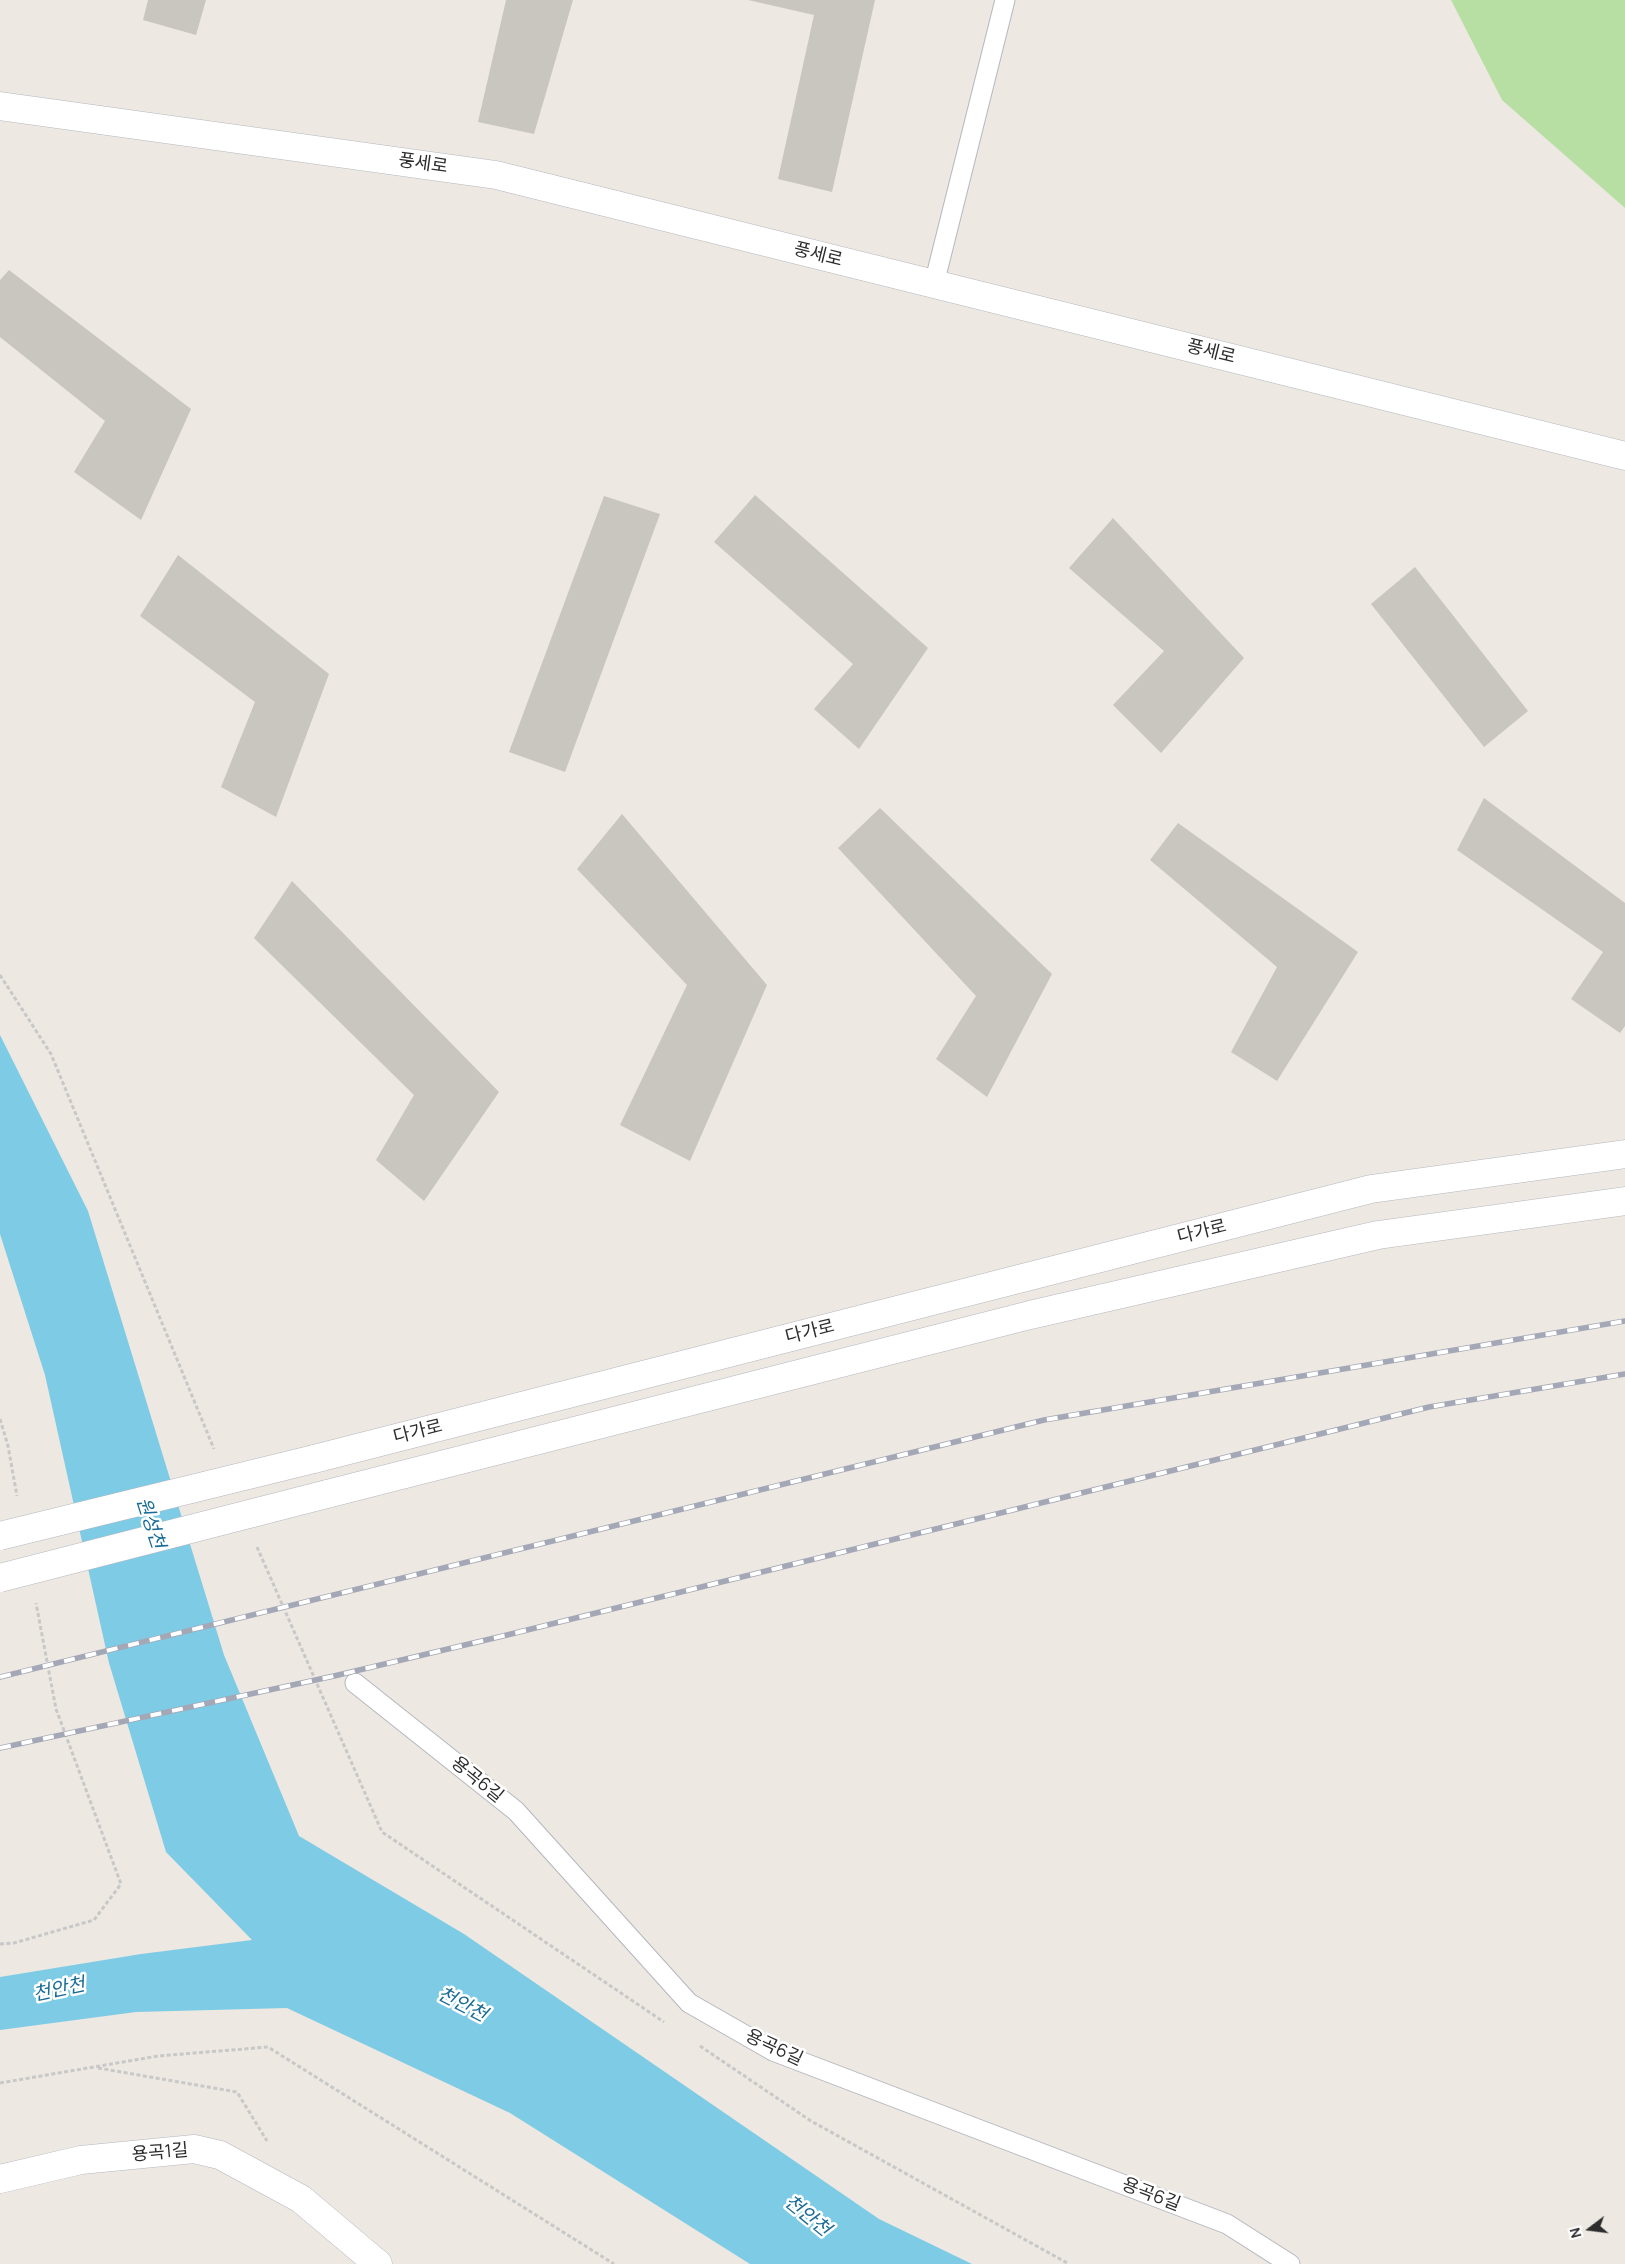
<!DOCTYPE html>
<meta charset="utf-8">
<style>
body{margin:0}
#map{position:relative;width:1625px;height:2264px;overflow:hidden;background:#ede8e1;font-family:Manrope,sans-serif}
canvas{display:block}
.north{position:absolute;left:1565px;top:2204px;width:50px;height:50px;-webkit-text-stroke:4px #fff;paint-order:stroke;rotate:255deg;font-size:14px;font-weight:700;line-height:20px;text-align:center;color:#2d2d2d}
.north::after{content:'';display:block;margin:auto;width:18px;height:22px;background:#2d2d2d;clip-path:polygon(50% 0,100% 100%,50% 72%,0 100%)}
</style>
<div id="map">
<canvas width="1625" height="2264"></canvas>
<div class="north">N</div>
</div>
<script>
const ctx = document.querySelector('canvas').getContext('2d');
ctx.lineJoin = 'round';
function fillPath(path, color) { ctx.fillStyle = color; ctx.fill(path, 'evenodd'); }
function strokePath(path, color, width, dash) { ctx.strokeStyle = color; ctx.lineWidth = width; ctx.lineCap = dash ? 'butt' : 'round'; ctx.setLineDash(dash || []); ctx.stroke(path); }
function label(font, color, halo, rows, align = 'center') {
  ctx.font = font + ' Manrope,"Noto Sans KR",sans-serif'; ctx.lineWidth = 5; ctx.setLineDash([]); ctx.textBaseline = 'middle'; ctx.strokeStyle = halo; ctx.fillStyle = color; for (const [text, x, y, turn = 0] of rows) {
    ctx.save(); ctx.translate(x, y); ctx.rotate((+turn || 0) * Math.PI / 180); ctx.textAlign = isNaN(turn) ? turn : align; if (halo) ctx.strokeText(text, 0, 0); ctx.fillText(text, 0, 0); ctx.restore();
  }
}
const green = new Path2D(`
 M1451 0H1625V208L1502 100Z`);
const water = new Path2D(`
 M0 1035 88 1211 224 1655 299 1836 464 1934 879 2219 972 2264H750L510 2113 287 2008 136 2012 0 2030V1977L141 1954 252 1940 166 1852 109 1663 45 1375 0 1234Z`);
const building = new Path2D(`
 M148 0H206L196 35 143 20Z
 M506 0H573L534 134 478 122Z
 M748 0H875L832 192 778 179 814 15Z
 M9 270 191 409 141 520 74 472 105 421 0 337V280Z
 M755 495 928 648 859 749 814 709 853 664 714 542Z
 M604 496 660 514 565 772 509 752Z
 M1113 518 1244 658 1161 753 1113 705 1164 651 1069 568Z
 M178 555 329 674 276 817 221 787 255 702 140 616Z
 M1415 567 1528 711 1484 747 1371 604Z
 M1484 798 1625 903V1026L1620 1033 1571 999 1603 952 1457 850Z
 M880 808 1052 974 987 1097 936 1059 976 996 838 848Z
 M622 814 767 985 690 1161 620 1125 687 985 577 869Z
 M1178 823 1358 952 1277 1081 1231 1052 1277 967 1150 860Z
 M292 881 499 1092 424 1201 376 1160 414 1095 254 938Z`);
const path = new Path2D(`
 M0 975 51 1054 214 1449
 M0 1419 8 1446 17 1496
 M257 1547 382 1832 664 2022
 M0 1944 14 1943 94 1920 121 1884 56 1709 36 1603
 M700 2046 811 2121 1069 2264
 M98 2068 237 2092 267 2141
 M0 2083 158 2056 268 2047 614 2264`);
const lane = new Path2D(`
 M934 284 1005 0
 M355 1683 516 1811 689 2003 773 2051 1227 2224 1290 2264`);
const street = new Path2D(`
 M0 2179 81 2160 194 2149 220 2155 301 2199 378 2264`);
const secondary = new Path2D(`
 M0 106 496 175 1625 456
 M314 1459 1371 1189 1625 1154
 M327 1494 1030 1315 1378 1235 1625 1201`);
const rail = new Path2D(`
 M0 1677 1044 1420 1625 1321
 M0 1748 334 1676 507 1635 1429 1407 1625 1374`);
const secondaryBridge = new Path2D(`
 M0 1536 314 1459
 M0 1578 327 1494`);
const streetNames = [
 ["풍세로",423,164,8],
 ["풍세로",818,255,14],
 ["풍세로",1211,352,14],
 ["다가로",1202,1232,-14],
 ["다가로",810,1332,-14],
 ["다가로",418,1432,-14],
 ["용곡6길",477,1780,39],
 ["용곡6길",774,2048,25],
 ["용곡1길",160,2153,-5],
 ["용곡6길",1151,2195,21]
];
const waterNames = [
 ["원성천",150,1523,72],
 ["천안천",59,1990,-12],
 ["천안천",462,2005,27],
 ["천안천",807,2216,39]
];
fillPath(green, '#b8dfa3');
fillPath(water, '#7ecbe6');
fillPath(building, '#c9c6bf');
strokePath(lane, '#b5b7bf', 21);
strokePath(street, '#b5b7bf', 29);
strokePath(secondary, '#b5b7bf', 29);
strokePath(path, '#c8c8c8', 3, [4, 2.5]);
strokePath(lane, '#fff', 19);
strokePath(street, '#fff', 28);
strokePath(secondary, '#fff', 28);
strokePath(rail, '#a4a7b6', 5.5);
strokePath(rail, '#fff', 4, [11]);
strokePath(secondaryBridge, '#b5b7bf', 29, []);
strokePath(secondaryBridge, '#fff', 28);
label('18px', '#2d2d2d', '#fff', streetNames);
label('italic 19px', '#196c96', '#fff', waterNames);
</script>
